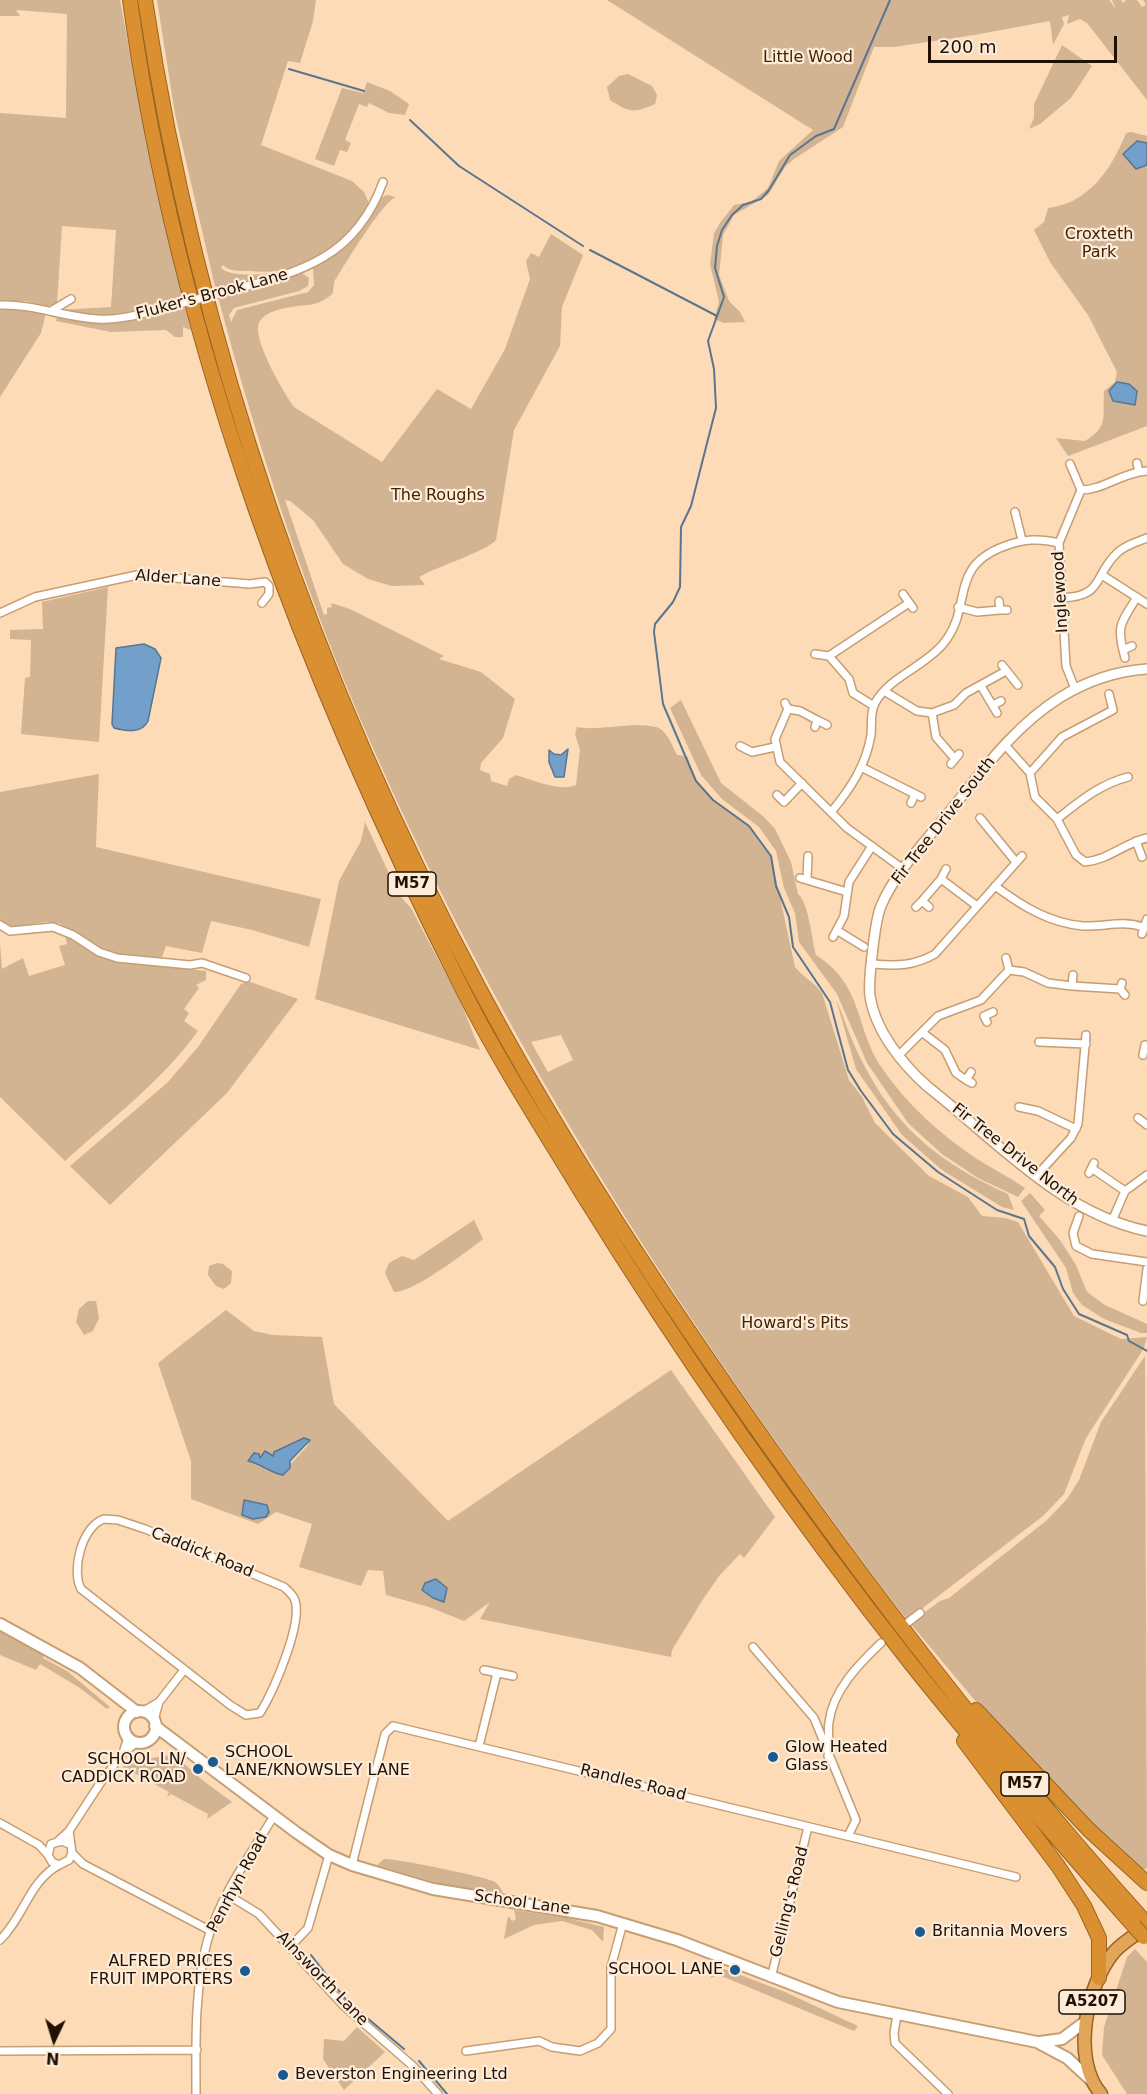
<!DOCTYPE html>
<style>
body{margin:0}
#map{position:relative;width:1147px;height:2094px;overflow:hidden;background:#fddbb7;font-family:"DejaVu Sans",sans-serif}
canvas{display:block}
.north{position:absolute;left:24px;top:2010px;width:60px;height:60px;-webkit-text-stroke:4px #fdecda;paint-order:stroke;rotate:184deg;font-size:16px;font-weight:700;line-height:24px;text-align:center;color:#201102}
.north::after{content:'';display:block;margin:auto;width:21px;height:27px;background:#201102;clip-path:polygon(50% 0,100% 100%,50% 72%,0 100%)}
.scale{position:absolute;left:928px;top:36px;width:189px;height:27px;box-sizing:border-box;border:3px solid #201102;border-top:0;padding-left:8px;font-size:18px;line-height:21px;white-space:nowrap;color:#201102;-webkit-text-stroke:4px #fdecda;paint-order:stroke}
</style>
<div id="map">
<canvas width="1147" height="2094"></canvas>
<div class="north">N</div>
<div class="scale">200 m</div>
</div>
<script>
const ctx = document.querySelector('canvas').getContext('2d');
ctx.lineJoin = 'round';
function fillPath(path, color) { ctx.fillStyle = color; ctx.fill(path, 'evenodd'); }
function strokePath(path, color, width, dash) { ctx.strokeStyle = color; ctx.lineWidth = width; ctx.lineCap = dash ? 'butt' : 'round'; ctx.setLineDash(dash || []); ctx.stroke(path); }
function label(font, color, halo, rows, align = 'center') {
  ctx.font = font + ' "DejaVu Sans",sans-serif'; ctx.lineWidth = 4.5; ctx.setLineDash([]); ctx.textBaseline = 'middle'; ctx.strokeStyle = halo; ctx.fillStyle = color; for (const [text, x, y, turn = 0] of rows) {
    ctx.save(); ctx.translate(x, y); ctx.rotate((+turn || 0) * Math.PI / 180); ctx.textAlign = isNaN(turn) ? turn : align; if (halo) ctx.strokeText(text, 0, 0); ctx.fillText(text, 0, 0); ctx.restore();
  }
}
const green = new Path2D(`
 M0 0H120L147 144 183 299 124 315 95 317 59 310 111 307 116 230 62 226 57 304 47 306 26 301 0 302V113L66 118 67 14 16 10 20 16H0Z
 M157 0H316L313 21 300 63 288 61 261 145 352 181 364 192 370 206C339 249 305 277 249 271 241 271 229 272 223 265L221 268C233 279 270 273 286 272L216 291 175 114Z
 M607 0H1109L1116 9 1112 0H1121L1123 3 1126 0H1137L1142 7 1146 5 1143 0H1147V100L1087 23 1080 19 1067 24 1069 15 1062 17 1064 24 1053 45 1050 21 974 35 894 47H874L843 127 794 159 785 167 768 195 734 215 723 235 719 275 729 301 740 312 745 322 724 323 714 319 719 302 710 264 714 233 720 223 734 205 751 202 768 188 779 161 813 130Z
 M1062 45 1092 66 1071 98 1040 124 1029 129 1034 118V104Z
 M628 74 652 86 657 95 655 104C634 113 630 113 610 100L607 87 619 76Z
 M367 82 390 91 409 104 405 115 389 113 369 103 367 107 359 104 345 140 351 143 347 152 340 150 334 166 315 159 342 88 363 93Z
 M1131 132 1147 136V426L1068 456 1056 438 1085 441C1110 426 1102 416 1104 391L1115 382 1117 372 1088 315 1050 262 1034 230 1044 222 1048 208C1089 203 1111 170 1126 133Z
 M387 195 396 197C382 202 344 266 334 282L333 293C318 307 309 304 291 307 280 309 264 312 259 323 252 339 284 393 294 407L382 462 437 389 471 409 505 349 530 279 526 261 531 253 539 257 551 234 583 255 562 307 560 346 514 430 496 540C485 552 438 566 419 577L425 585 392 586 368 579 343 564 313 520 290 501 285 500 324 615 327 614V608L332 607 331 603 350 609 444 656 439 659 481 672 515 699 503 738 481 763 480 770 490 774 491 781 507 786 509 779 516 775C533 780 559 792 576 785L580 750 575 734 577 727C595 732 651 718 663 731 670 738 672 746 677 755L687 756 696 781 713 800 749 826 771 856 795 967C803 977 814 982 822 993L849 1080 862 1097 875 1123 929 1176 968 1197 982 1216 1005 1218 1018 1222 1074 1316 1121 1339 1147 1337 1144 1348 1086 1438 1064 1494 1043 1516 907 1620C699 1346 507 1055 369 739 306 596 258 447 218 297L302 273 309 278 308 286 299 291 234 308 229 315 231 322 237 310 308 292 314 285 313 268C332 256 350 243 364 224 371 215 375 199 387 195ZM561 1035 573 1060 548 1072 531 1042Z
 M184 305 191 330 183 327V337H175L166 330 111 332 56 321 57 316 84 320Z
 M21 308 46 313 41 333 0 397V309Z
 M108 587 99 742 21 734 25 678 30 677 31 640 10 639V630L43 629 42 602Z
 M681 700 721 783 764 817 775 829 791 862 798 894C809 903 812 941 816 955 865 987 854 1027 882 1068 907 1105 940 1134 977 1159 993 1169 1009 1177 1025 1188L1018 1197 978 1178 942 1154 908 1123 867 1063 837 994 799 942 795 913 784 888 776 851 759 827 722 799 701 775 670 708Z
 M99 774 96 847 321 899 309 947 252 930 211 921 202 953 166 946 161 960 114 956 97 948 59 923 46 922 8 928 0 919V792Z
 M365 822 399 895 411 908 460 1001 480 1050 315 999 339 881 361 841Z
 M65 935 89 951 115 961 206 971V980L196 985 199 988 184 1009 189 1013 184 1021 198 1031C162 1081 110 1120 65 1161L0 1097V942L2 969 23 958 29 976 65 965 59 946 67 944Z
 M248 981 298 999 227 1093 110 1205 70 1166 167 1083 198 1047 241 984Z
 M836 999C845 1020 852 1043 863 1063 895 1128 943 1165 1008 1194L1014 1210 1002 1207 942 1170 902 1135 856 1069Z
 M1030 1193 1045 1210 1039 1216 1060 1240 1076 1265 1087 1292 1105 1305 1147 1324V1333H1141L1104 1319 1082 1305 1073 1293 1066 1268 1021 1201Z
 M474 1220 483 1239C466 1252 413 1293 394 1292L385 1273 389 1263 402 1256 414 1260Z
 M217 1263 223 1264 232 1271 231 1283 224 1289 216 1286 208 1275 209 1266Z
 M88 1301H96L99 1318 93 1331 84 1335 76 1322 79 1309Z
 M226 1310 254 1331 273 1335 322 1337 334 1404 448 1521 671 1370 775 1517 744 1558 740 1554 719 1576 702 1601 672 1650 671 1657 480 1619 490 1602 464 1621 429 1607 386 1595 383 1571 368 1570 361 1586 299 1567 312 1524 276 1512 258 1524 191 1499V1461L158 1363ZM307 1438 308 1445 281 1475 265 1469 256 1462 263 1457 264 1452 273 1456 290 1444Z
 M1145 1356 1147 1868 1137 1873 998 1728 910 1623 940 1601 949 1598 1047 1520 1067 1499 1079 1480 1101 1422Z
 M0 1629 44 1654 43 1658 67 1671 110 1707 107 1709 80 1688 40 1664 36 1670 0 1655Z
 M175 1755 201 1779 232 1802 207 1819 208 1814 171 1794 167 1797 169 1792 123 1767 128 1761Z
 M384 1859C394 1858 488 1877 495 1882 499 1885 501 1889 503 1893L441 1884 377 1865Z
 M514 1910 567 1918 604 1927 603 1942 592 1930 562 1921 534 1925 504 1939 508 1916 512 1921 516 1919Z
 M1135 1949 1147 1962V2094H1127L1102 2055 1104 2027 1127 1957Z
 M714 1965 785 1992 858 2026 854 2031 719 1975 710 1978Z
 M357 2027 385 2052 344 2090 323 2059 324 2039 344 2041Z`);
const water = new Path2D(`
 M1137 141 1147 143V165L1136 169 1123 154Z
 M1117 382 1129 384 1137 391 1135 405 1113 401 1109 391Z
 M144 644 155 649 161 658 148 721C142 734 126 731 114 728L112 724 116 648Z
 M568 749 564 777H555L549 762V750L554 754 561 755Z
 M304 1438 310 1440 290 1461V1468L283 1475C270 1473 260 1463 248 1461L254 1453 259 1454 260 1458 265 1451 273 1456 274 1452Z
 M244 1500 267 1505 269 1512 266 1517 253 1519 242 1515Z
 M436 1579 447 1588 444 1602 433 1598 422 1590 425 1583Z`);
const stream = new Path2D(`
 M890 0 834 129 816 136 790 155 769 190 761 199 743 205 732 215 722 230 717 246 715 268 724 297 708 341 714 369 716 408 691 506 681 527 680 587 673 602 655 624 654 632 663 704 696 781 713 800 749 826 771 856 776 886 789 917 793 947 830 1002 848 1070 861 1091 893 1134 938 1172 997 1210 1024 1219 1029 1236 1055 1267 1063 1289 1079 1314 1127 1335 1129 1341 1147 1351
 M289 69 364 91
 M410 120 459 166 583 246
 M590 250 717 316
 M311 1955 347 2001 404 2049
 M419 2061 447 2094`);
const minor = new Path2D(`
 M221 293C295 273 354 262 383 182
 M0 305C34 304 63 317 97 319 123 321 150 311 175 305
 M51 311 71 299
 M1137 463 1139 472 1147 471
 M1070 464 1081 490 1059 543 1066 666 1075 689
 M1081 490C1101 490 1118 476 1139 472
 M1015 512 1022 540
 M1102 575 1147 604
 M903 594 913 608
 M1061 598C1104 597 1093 576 1117 553 1125 545 1137 542 1147 538
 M999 601 1000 610H1007
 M958 607 977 612 1000 610
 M0 613 35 597 137 575 250 584 265 582 269 586V594L262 603
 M1123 650 1132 646
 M815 654 829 656 849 679 853 693 874 706
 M829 656 909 603
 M1125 658C1116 625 1120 625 1137 597
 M1002 665 1018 685
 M981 686 997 713
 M884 691 917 711 932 713 954 705 966 693 1006 671
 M785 703 788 709 800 711 817 720
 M993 705 1001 701
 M788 709 775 739 780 762 847 828 903 869
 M932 713 936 737 955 759
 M815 727 817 720 827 725
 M1005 745 1030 773 1035 797 1057 819 1076 855 1085 862C1108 860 1125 843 1147 838
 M740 746 752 752 775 747
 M951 764 959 754
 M861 767 921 797
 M1030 773 1062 737 1113 710 1109 694
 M777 795 784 802 802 783
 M911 803 915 794
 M832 811C851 788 866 765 871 735 872 725 870 712 875 703 889 677 924 667 943 644 974 607 947 567 1005 546 1024 539 1039 538 1059 543
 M980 818 1016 862
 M1057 819C1079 802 1100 784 1128 777
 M1136 841 1142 857
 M800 878 847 892
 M807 878 808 856
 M941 879 946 869
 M995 886C1022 906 1049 923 1083 926 1104 927 1122 920 1143 927
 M922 901 941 879 977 906
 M916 907 922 901 929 907
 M0 925 10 931 53 927 73 935 99 952 117 958 190 965 202 963 246 978
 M838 931 864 947
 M1142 934 1147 919
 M833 937 844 916 849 882 872 846
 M1006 958 1009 970
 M873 964C897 966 914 966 935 954L1022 856
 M1073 975 1072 986 1120 989
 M1122 983 1120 989 1125 995
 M987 1022 984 1016 993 1012
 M923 1033 945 1050 956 1073 966 1080
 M1039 1042 1086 1044
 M899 1055 938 1016 981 1000 1009 970 1024 972 1048 983 1072 986
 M1143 1055 1145 1045
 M971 1072 966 1080 972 1083
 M1019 1107 1038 1111 1076 1129
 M1138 1118 1147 1125
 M1093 1169 1125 1191
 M1089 1173 1094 1163
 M1037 1175 1071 1138 1078 1124 1086 1035
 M1079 1216 1073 1233 1076 1246 1092 1254 1147 1262
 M1112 1221 1125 1191 1147 1175
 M1143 1301 1147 1269
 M104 1519 118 1520 145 1529 284 1587C287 1590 292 1594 294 1598 305 1620 273 1692 260 1713L246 1715 230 1705 81 1589C71 1570 82 1526 104 1519Z
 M907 1623 920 1613
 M753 1647 814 1718 856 1820 848 1836
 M484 1670 513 1676
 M142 1712 159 1702 184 1670
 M154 1720 159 1702
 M479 1746 497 1673
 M123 1753 128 1737
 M828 1756C831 1744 827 1734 829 1722 833 1690 859 1664 881 1643
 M0 1823 39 1845 48 1855
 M58 1841 69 1831 101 1782 123 1753 136 1743
 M69 1844 62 1841 51 1844 48 1855 52 1862 59 1865 69 1860 72 1853 69 1831
 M72 1853 83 1864 211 1931
 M352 1865 385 1734 393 1726 1016 1877
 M228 1895 259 1914 344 2006 414 2067 438 2094
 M0 1940C24 1917 29 1881 59 1865
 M290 1947 308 1928 329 1855
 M771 1978 808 1827
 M897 2015 894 2033 895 2043 948 2094
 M0 2051 197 2050
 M466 2051 539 2041 552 2047 580 2051 598 2043 611 2029V1967L623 1923
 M196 2094C196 2044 194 1992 207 1942 219 1898 250 1855 274 1816`);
const tertiary = new Path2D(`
 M1147 669C1117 671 1087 681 1061 697 1012 727 978 777 942 821 920 847 894 875 881 906 875 920 868 982 870 996 875 1031 903 1065 928 1087 996 1140 1060 1213 1147 1231`);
const secondary = new Path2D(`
 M0 1624 80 1668 137 1712
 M124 1727a16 16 0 1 1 32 0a16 16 0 1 1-32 0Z
 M155 1726 297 1833 329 1855 352 1865 433 1889 597 1916 677 1940 838 2002 1037 2042 1067 2058 1091 2080
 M1040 2042 1062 2039 1086 2021`);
const trunk = new Path2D(`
 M1101 2094C1071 2059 1086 1986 1114 1952 1123 1942 1135 1935 1147 1927`);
const motorway = new Path2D(`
 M130 0C178 348 306 680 464 992 499 1061 542 1127 582 1193 683 1356 793 1514 912 1665 983 1754 1058 1840 1134 1926
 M145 0C197 345 315 683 480 990 565 1149 666 1301 770 1448 887 1613 1011 1773 1147 1924
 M976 1710 1089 1830 1147 1883
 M964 1741 1058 1866 1084 1906 1099 1938V1978`);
const minorBridge = new Path2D(`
 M175 305 221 293`);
const motorwayBridge = new Path2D(`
 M1134 1926 1144 1937`);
const markers = [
 [773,1757,6,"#195a90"],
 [213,1762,6,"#195a90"],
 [198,1769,6,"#195a90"],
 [920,1932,6,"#195a90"],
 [735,1970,6,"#195a90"],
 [245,1971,6,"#195a90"],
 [283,2075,6,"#195a90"]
];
const shields = [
 [412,884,48],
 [1025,1784,48],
 [1092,2002,66]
];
const shieldNames = [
 ["M57",412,884],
 ["M57",1025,1784],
 ["A5207",1092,2002]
];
const parkNames = [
 ["Little Wood",808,58],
 ["Croxteth",1099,235],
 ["Park",1099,253],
 ["The Roughs",438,496],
 ["Howard's Pits",795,1324]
];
const streetNames = [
 ["Fluker's Brook Lane",212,295,-15],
 ["Alder Lane",178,579,4],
 ["Inglewood",1061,592,-93],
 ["Fir Tree Drive South",944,821,-52],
 ["Fir Tree Drive North",1015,1155,38],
 ["Caddick Road",202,1553,22],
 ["Randles Road",633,1783,14],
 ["Penrhyn Road",238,1883,-62],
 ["Gelling's Road",790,1902,-76],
 ["School Lane",522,1903,8],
 ["Ainsworth Lane",322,1979,46]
];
const poiNames = [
 ["Glow Heated",785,1748],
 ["Glass",785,1766],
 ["SCHOOL",225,1753],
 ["LANE/KNOWSLEY LANE",225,1771],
 ["SCHOOL LN/",186,1760,"right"],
 ["CADDICK ROAD",186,1778,"right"],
 ["Britannia Movers",932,1932],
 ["ALFRED PRICES",233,1962,"right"],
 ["FRUIT IMPORTERS",233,1980,"right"],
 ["SCHOOL LANE",723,1970,"right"],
 ["Beverston Engineering Ltd",295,2075]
];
fillPath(green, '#d2b392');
fillPath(water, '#72a0cb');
strokePath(water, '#59758f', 1.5);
strokePath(stream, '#59758f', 2);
strokePath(minor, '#c69e72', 10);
strokePath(tertiary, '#c69e72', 12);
strokePath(secondary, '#c69e72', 14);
strokePath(trunk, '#996421', 15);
strokePath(motorway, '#996421', 16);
strokePath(minor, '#fff', 7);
strokePath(tertiary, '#fff', 9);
strokePath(secondary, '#fff', 10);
strokePath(trunk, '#e2a65a', 12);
strokePath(motorway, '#da9031', 14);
strokePath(minorBridge, '#c69e72', 10, []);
strokePath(motorwayBridge, '#996421', 16, []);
strokePath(minorBridge, '#fff', 7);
strokePath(motorwayBridge, '#da9031', 14);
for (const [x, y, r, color] of markers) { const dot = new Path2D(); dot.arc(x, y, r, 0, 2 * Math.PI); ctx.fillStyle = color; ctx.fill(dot); strokePath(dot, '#fdecda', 2); }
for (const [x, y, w] of shields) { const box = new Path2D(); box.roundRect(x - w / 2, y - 12, w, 24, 4.5); ctx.fillStyle = '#fdecda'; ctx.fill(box); strokePath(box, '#201102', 1.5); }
label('bold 15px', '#201102', null, shieldNames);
label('16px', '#402300', '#fdecda', parkNames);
label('16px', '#201102', '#fdecda', streetNames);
label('16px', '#201102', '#fdecda', poiNames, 'left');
</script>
